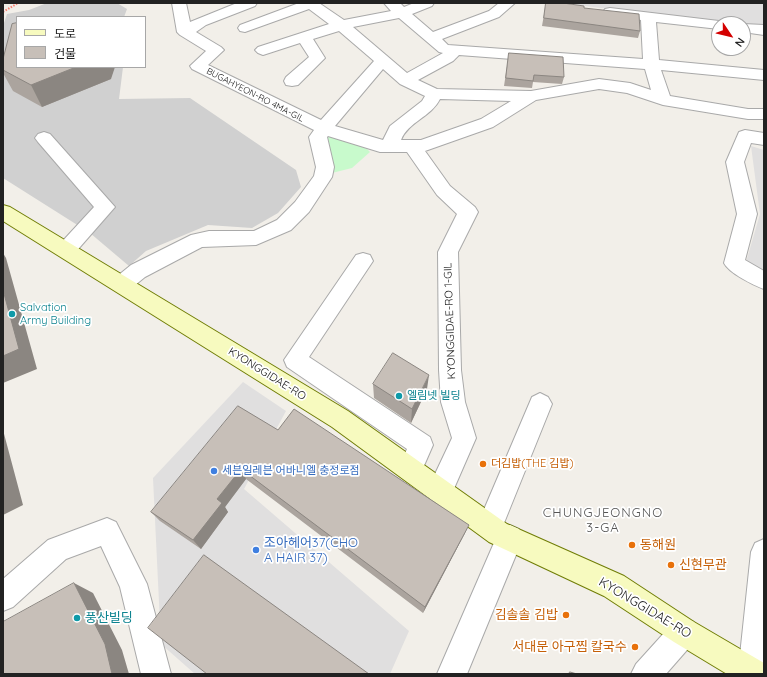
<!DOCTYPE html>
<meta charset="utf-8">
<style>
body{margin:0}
#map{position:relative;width:767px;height:677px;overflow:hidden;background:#f2efe9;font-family:Quicksand,"Noto Sans KR",sans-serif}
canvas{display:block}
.frame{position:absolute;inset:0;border:4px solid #222;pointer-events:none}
.legend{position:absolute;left:16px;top:16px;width:130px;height:52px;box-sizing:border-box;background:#fff;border:1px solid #a7a7a7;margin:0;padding:5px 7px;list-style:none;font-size:12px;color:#222}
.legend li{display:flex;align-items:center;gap:8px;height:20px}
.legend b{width:20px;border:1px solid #a7a7a7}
.north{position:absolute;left:711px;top:16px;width:40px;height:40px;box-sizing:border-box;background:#fff;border:1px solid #a7a7a7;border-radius:50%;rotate:125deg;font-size:11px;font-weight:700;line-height:16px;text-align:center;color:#222}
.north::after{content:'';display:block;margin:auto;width:14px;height:18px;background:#d40000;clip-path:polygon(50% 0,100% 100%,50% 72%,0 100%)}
</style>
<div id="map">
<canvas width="767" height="677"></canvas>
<div class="frame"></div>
<ul class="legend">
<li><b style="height:5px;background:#f7fabf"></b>도로</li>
<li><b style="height:11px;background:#c7bfb8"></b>건물</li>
</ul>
<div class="north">N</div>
</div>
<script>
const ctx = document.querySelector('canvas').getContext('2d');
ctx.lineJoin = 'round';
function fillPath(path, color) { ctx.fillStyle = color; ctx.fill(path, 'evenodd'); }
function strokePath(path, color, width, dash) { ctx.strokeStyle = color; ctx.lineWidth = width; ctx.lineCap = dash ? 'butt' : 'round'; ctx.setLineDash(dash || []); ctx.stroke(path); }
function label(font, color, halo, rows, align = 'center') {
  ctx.font = font + ' Quicksand,"Noto Sans KR",sans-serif'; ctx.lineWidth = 3.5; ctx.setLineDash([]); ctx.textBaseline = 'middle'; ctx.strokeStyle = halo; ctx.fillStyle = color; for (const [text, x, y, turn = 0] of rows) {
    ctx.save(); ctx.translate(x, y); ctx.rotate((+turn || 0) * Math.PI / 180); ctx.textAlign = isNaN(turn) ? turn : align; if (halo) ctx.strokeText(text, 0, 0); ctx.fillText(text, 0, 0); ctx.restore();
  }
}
const residential = new Path2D(`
 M562 3H764V29L743 24H726Z
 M751 146 764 150V273L746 262 760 214Z
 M243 382 286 411 244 489 409 631 390 674H195L161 644 153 478Z`);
const religious = new Path2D(`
 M47 3H117L127 9 124 17H17V67H123L119 99 190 98 296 170 301 187 278 213 252 228 208 225 146 251 129 266 90 233 3 178V26L7 14 29 10Z`);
const park = new Path2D(`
 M326 132 367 149 370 152 352 168 328 174Z`);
const path = new Path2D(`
 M3 12 18 3`);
const street = new Path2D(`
 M172 3H186L190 22 237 3H257L255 6 206 25 196 32 221 47 224 50 208 65 321 120 374 61 339 31 313 39 325 58 298 85 292 86 286 85 284 81 286 77 309 57 300 43 263 55 258 53 255 50 258 47 329 24 309 9 245 32 240 31 238 28 240 25 299 3H319L344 20 391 11 384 3H400L404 7 414 3H434L432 6 412 14 433 32 489 11 499 3H515L499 17 442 39 448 45 643 59 641 20 605 15 603 12 605 9 610 8 719 21 724 22 726 24H719V29L656 22 659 60 764 70V80L661 70 670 96 748 109H764V119H748L663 105 627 93 599 89 536 100 493 127 425 151 450 186 475 207 478 212 458 252 461 370 465 402 476 438 449 500 440 503 431 500 427 491 452 438 441 402 439 370 438 252 457 214 437 195 407 152H380L328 136 327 137 334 167 332 177 309 212 291 230 256 245 202 247 145 277 129 290 122 292 115 290 112 284 115 278 131 265 191 235 209 231H254L277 220 295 202 314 176 316 167 309 137 314 130 192 69 190 66 206 51 180 35 177 32ZM399 18 439 52 443 53 407 73 353 27ZM459 55 645 69 651 90 630 83 599 79 531 91 437 89 418 80 453 61ZM383 69 400 84 425 96 422 101 390 126 383 140 335 126ZM440 99 511 101 481 119 421 140H401C408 122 431 117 440 99Z
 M741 24H743L764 25V35L743 32V24Z
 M745 130 764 133V145L751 143 744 162 757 214 745 260 764 271V289C753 285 729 273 724 263L737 214 726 162 739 132Z
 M44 132 50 134 115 207 73 255 66 258 59 255 56 250 59 245 94 207 38 142 35 138 38 134Z
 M363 253 370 255 373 261 309 357 430 437 433 445 419 477 410 481 401 477 398 469 407 449 287 367 284 360 356 255Z
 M540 393 548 397 552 404 502 528 510 525 519 529 523 538 467 674H437L497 536 490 539 481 535 477 526 532 397Z
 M107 518 116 522 147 584 171 674H141L120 587 101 546 66 559 13 607 3 611V579L48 540Z
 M764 539V674H738L751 552 755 543Z
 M684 618 694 622 698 632 694 642 666 674H631L636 664 674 622Z`);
const secondary = new Path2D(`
 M3 205 10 207 348 411 507 524 624 576 694 622 764 663V674H727L674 642 604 596 489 542 332 427 3 221Z`);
const wall = new Path2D(`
 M546 3 584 8 640 31 638 38 542 26Z
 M509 53 564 77 562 84 533 82 532 88 504 86Z
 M3 59 111 79 42 107 13 91 3 73Z
 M373 384 427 389 411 423 374 398Z
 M278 430 465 533 423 613 246 479 225 507 228 512 201 549 160 521 151 512Z`);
const shadedWall = new Path2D(`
 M76 67H115L111 79 42 107 31 85Z
 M3 253 6 258 37 369 3 383Z
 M429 375 427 389 411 423 412 409Z
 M3 430 23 505 3 515Z
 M241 469 246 479 225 507 228 512 201 549 193 540 217 499Z
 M469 525 465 533 423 613 425 607Z
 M74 583 93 593 122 650 129 674H112Z`);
const building = new Path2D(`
 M546 3H563L584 6V8L639 14 640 31 544 18Z
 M17 23V67H76L31 85 3 70V59L12 24Z
 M509 53 563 57 564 77 534 75 533 81 506 78Z
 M3 290 19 349 3 356Z
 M393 353 429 375 412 409 373 384Z
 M238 406 278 430 294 409 469 525 425 607 241 469 217 499 222 503 193 540 151 512Z
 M204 555 369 674H207L148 628Z
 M74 583 105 644 112 674H3V622Z
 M570 672 577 674H569Z`);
const markers = [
 [12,314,4,"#0f9aa8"],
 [399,396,4,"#0f9aa8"],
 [483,464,4,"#e8710a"],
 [214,471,4,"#3f7fe0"],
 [632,545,4,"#e8710a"],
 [256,550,4,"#3f7fe0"],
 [671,565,4,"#e8710a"],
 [566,615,4,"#e8710a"],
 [77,618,4,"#0f9aa8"],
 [635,647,4,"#e8710a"]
];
const farStreetnames = [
 ["BUGAHYEON-RO 4MA-GIL",255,95,27]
];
const cultureNames = [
 ["Salvation",20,308],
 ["Army Building",20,321],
 ["엘림넷 빌딩",407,396]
];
const streetNames = [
 ["KYONGGIDAE-RO 1-GIL",450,321,-92],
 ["KYONGGIDAE-RO",267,374,32]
];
const foodNames = [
 ["더김밥(THE 김밥)",491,464]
];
const shopNames = [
 ["세븐일레븐 어바니엘 충정로점",222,471]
];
const quarterNames = [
 ["CHUNGJEONGNO",603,513],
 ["3-GA",603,528]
];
const nearShopnames = [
 ["조아헤어37(CHO",264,543],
 ["A HAIR 37)",264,558]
];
const nearFoodnames = [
 ["동해원",640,545],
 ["신현무관",679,565],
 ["김솔솔 김밥",558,615,"right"],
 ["서대문 아구찜 칼국수",627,647,"right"]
];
const nearStreetnames = [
 ["KYONGGIDAE-RO",645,608,31]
];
const nearCulturenames = [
 ["풍산빌딩",85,618]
];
fillPath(residential, '#e0dfdf');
fillPath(religious, '#d0d0d0');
fillPath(park, '#c8facc');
strokePath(street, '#a9a9a9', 2);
strokePath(secondary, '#707d05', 2);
strokePath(path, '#fa8072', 2, [1.5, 1.5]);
fillPath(street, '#fff');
fillPath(secondary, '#f7fabf');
fillPath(wall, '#aba49e');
fillPath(shadedWall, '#8b8681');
fillPath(building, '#c7bfb8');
strokePath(building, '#8b8681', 1);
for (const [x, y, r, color] of markers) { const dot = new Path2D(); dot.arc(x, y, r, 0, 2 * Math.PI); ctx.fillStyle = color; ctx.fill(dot); strokePath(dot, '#fff', 1.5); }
label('9px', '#222', '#fff', farStreetnames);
label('11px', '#0d838f', '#fff', cultureNames, 'left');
label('11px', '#222', '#fff', streetNames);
label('11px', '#c56008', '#fff', foodNames, 'left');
label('11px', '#366cbe', '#fff', shopNames, 'left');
ctx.letterSpacing = '1px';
label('13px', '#555', '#fff', quarterNames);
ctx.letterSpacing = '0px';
label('13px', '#366cbe', '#fff', nearShopnames, 'left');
label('13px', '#c56008', '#fff', nearFoodnames, 'left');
label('13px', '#222', '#fff', nearStreetnames);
label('13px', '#0d838f', '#fff', nearCulturenames, 'left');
</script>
